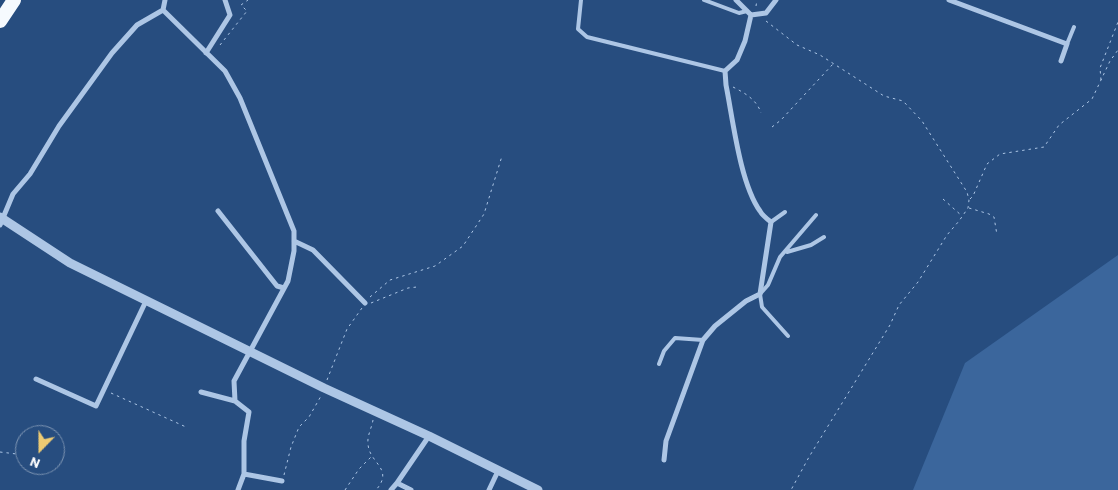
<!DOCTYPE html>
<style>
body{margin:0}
#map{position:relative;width:1118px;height:490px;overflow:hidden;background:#274d7f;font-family:Barlow,sans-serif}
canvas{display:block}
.north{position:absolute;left:15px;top:425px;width:50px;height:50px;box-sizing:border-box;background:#274d7f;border:1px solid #7d94b2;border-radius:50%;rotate:202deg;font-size:14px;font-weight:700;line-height:20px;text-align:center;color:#fff}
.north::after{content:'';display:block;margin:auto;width:18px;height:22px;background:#eecb73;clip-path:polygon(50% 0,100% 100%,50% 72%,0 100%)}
</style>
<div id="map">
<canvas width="1118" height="490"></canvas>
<div class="north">N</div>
</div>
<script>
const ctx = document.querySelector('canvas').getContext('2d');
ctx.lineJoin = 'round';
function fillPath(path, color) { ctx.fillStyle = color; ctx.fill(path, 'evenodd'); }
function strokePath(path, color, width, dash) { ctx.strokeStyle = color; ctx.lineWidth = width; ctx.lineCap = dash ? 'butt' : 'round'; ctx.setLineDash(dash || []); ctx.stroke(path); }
const green = new Path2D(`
 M1118 255V490H913L965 363Z`);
const path = new Path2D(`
 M756 6 757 0
 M766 21 797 45 820 55 884 96 903 101 922 121 967 192 969 200 968 208 959 221 947 235 918 282 899 305 890 325 809 457 791 490
 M220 45 247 11 241 5 248 0
 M1101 80 1100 68 1118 22
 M733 87C745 93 757 100 761 113
 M772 127 781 120 833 64
 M943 199 962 216
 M970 199 973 196 987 164 1000 154 1044 147 1059 125 1092 99 1110 61 1118 50
 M969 208 989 214 994 217 997 235
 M370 297 390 280 435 266 463 246 484 214 502 156
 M371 303 408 288 417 287
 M327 380 347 329 362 308
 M111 393 186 427
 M373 420C372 427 367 436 368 443 368 463 395 468 376 490
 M0 452 25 455
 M284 475 291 447 299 427 309 417 321 396
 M345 490 359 469 372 456`);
const service = new Path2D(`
 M581 0 578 29 587 37 725 71
 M704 0 739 13 747 11
 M1067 44 1074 27
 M771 222 785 212
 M787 252 811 245 824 237
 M788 336 762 307 760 294 768 285 780 257 816 215
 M659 364 664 351 675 338 703 340`);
const minor = new Path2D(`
 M736 0 751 15
 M949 0 1067 44 1061 61
 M163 10 225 71 240 98 294 231V251L288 281 234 381 235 401 249 412 244 441V474L238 490
 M751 15 766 13 776 0
 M206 53 230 15 225 0
 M218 211 277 286 284 288
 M0 225 13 194 30 174 59 126 112 53 137 25 163 10 165 0
 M294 241 313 250 365 303
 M36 379 96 406 146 301
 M201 392 235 401
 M664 460 666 441 703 340 715 326 746 301 760 294 771 222C767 219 762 215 760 211 740 183 733 120 726 85L725 71 737 60 745 41 751 15
 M244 474 282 481
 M391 490 397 483
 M411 490 397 483 429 436
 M489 490 498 471`);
const tertiary = new Path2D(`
 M0 217 70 263 324 388 429 436 538 490`);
const trunk = new Path2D(`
 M0 21 14 0`);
fillPath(green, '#3b669c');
strokePath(path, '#adc6e5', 1, [2.5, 4]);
strokePath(service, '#adc6e5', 4);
strokePath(minor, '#adc6e5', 5);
strokePath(tertiary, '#adc6e5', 9);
strokePath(trunk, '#f6fafe', 14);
</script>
